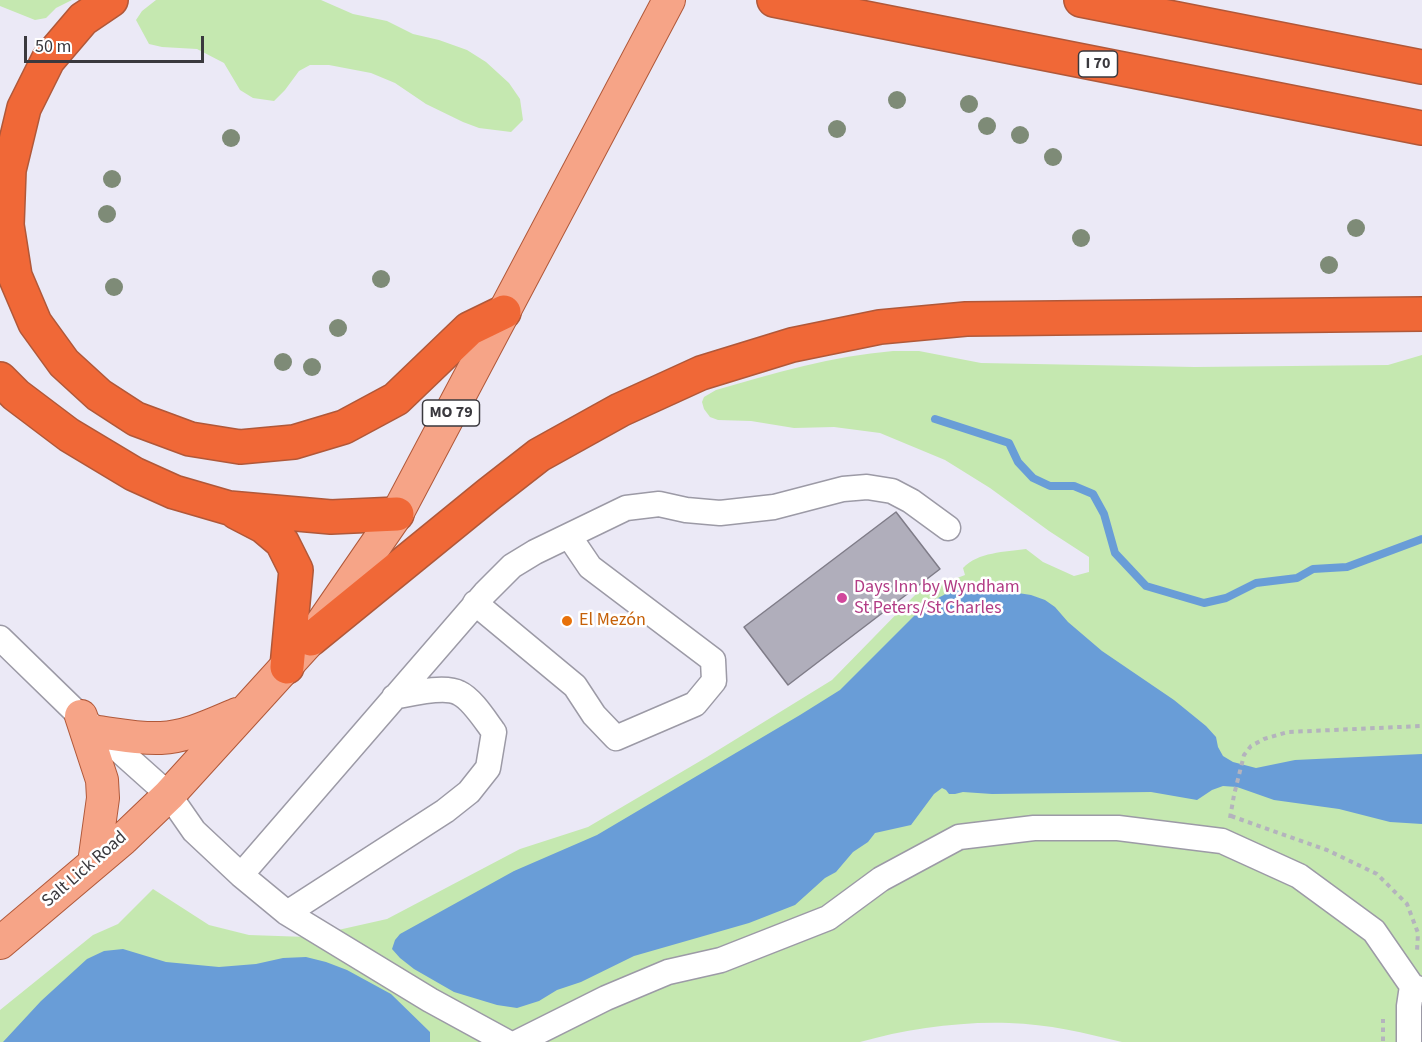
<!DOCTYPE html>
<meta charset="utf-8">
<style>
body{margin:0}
#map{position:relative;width:1422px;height:1042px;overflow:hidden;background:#ebe9f6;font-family:"Source Sans 3",sans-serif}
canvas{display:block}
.scale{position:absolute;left:24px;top:36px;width:180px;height:27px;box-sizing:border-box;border:3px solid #3a393e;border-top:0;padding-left:8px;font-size:18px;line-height:21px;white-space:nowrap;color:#3a393e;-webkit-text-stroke:4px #fff;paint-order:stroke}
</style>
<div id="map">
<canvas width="1422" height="1042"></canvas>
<div class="scale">50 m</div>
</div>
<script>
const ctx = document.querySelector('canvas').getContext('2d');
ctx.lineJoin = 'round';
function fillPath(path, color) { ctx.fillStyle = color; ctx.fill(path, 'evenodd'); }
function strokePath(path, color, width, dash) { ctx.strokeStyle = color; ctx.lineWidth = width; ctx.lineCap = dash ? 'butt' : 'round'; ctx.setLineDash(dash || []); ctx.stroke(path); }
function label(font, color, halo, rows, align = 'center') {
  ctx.font = font + ' "Source Sans 3",sans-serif'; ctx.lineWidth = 5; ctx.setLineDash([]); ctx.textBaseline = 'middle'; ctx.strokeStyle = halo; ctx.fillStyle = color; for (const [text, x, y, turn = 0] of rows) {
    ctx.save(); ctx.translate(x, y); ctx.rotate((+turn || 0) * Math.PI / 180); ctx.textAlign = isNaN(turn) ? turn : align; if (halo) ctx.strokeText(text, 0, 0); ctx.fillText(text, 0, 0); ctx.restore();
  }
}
const green = new Path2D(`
 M0 0H72L56 8 46 18 35 20 0 6Z
 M156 0H321L353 14 387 21 413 34 439 40 467 50 486 62 509 83 520 99 523 120 511 132 479 128 463 122 426 104 395 83 371 73 329 65H310L299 71 285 90 274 101 253 98 240 90 224 63 197 49 162 47 149 44 136 20 142 11Z
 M893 351H919L981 363 1195 367 1388 365 1422 355V1042H1122C1085 1033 1048 1024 1009 1023 962 1021 905 1029 860 1042H0V1010L93 935 118 924 153 889 209 925 249 935 307 937 387 919 520 849 588 827 707 757 832 680 916 594 965 575 963 568C978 552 1005 552 1026 549L1043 562 1074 576 1089 572V557L1049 531 990 488 945 460 880 433 834 427 794 428 751 421 718 420 710 417 704 409 702 402 704 397 716 390C774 373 833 356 893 351Z`);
const water = new Path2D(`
 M961 589 1005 591 1031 595 1045 600 1055 607 1068 622 1102 651 1174 700 1206 726 1216 737 1218 747 1223 756 1233 762 1256 768 1295 760 1422 754V824L1390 822 1339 809 1274 800 1237 787 1223 786 1212 790 1197 800 1151 792 992 794 963 792 955 794H949L946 790 942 788 934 794 911 825 875 833 868 842 853 852 836 872 825 878 795 905 749 923 634 956 581 982 557 990 539 1001 517 1008 497 1005 454 992 414 969 400 958 392 949 395 940 400 934 514 871 597 835 800 715 840 690 927 603C941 599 943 592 961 589Z
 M123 949 166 962 219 967 256 964 283 958 306 957 326 962 347 970 391 994 430 1032V1042H3L41 1001 87 959 104 951Z`);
const stream = new Path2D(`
 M935 419 1009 443 1018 462 1033 478 1050 486H1074L1093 494 1104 514 1115 553 1146 586 1204 603 1226 598 1256 583 1297 578 1313 569 1347 567 1422 539`);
const building = new Path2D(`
 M896 512 940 569 788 685 744 627Z`);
const path = new Path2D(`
 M1231 816 1327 850 1377 874 1407 904 1418 933 1417 951
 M1230 818 1234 795 1244 755 1251 746 1264 739 1288 732 1422 726
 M1383 1041V1019`);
const minor = new Path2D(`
 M475 603 575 686 594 715 616 738 695 704 714 681 713 660 590 567 569 536
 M0 638 74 710 169 795 194 831 241 875 287 913 430 1000 507 1042
 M241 875 485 593 512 566 535 552 626 508 659 504 686 510 720 513 774 507 843 489 867 487 892 491 911 501 948 528
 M287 913 445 811 469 792 488 768 494 732C485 720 472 699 459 693 444 685 410 694 394 697
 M518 1042 606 998 668 972 721 960 828 918 881 879 959 837 1034 828H1118L1222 841 1299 876 1374 931 1412 986 1422 990
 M1409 1042V1006L1412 986`);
const major = new Path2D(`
 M81 716 102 780 103 798 94 863
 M99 732C120 735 140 739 161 738 187 737 213 724 237 714
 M0 943 123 839 169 795 311 639 397 514 669 0`);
const highway = new Path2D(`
 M111 0 83 19 48 60 24 108 9 170 7 225 15 276 35 323 64 363 99 395 136 419 190 439 240 447 294 442 344 427 396 399 469 329 504 312
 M774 0 1422 128
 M1081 0 1422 67
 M0 379 16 395 69 435 134 474 174 492 229 508 331 517 397 514
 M236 512 263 526 282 542 296 570 287 667
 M311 639 489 494 539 455 620 410 701 373 792 345 880 327 966 319 1422 314`);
const trees = [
 [897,100],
 [969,104],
 [987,126],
 [837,129],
 [1020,135],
 [231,138],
 [1053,157],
 [112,179],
 [107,214],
 [1356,228],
 [1081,238],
 [1329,265],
 [381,279],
 [114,287],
 [338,328],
 [283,362],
 [312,367]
];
const markers = [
 [842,598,6,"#d1479c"],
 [567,621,6,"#e8710a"]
];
const shields = [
 [1098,64,39],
 [451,413,57]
];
const shieldNames = [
 ["I 70",1098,64],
 ["MO 79",451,413]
];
const hotelNames = [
 ["Days Inn by Wyndham",854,588],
 ["St Peters/St Charles",854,609]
];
const foodNames = [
 ["El Mezón",579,621]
];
const streetNames = [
 ["Salt Lick Road",85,870,-41]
];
fillPath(green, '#c5e8b0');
fillPath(water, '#699dd7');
strokePath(stream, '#699dd7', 8);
fillPath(building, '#b0aebb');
strokePath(building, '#7f7c88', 1.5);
strokePath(minor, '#9c9aa6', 27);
strokePath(major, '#b05839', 34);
strokePath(highway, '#b05839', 36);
strokePath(path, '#b4b3bd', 4, [4.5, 4.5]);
strokePath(minor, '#fff', 24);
strokePath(major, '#f6a487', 32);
strokePath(highway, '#f06837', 33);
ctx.fillStyle = '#7e8b77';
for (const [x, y] of trees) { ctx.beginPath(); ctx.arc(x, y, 9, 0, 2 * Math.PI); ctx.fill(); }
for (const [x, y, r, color] of markers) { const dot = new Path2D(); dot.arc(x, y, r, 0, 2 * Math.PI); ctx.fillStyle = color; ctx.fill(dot); strokePath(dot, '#fff', 2); }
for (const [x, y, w] of shields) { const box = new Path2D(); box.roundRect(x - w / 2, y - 13, w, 26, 4.5); ctx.fillStyle = '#fff'; ctx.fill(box); strokePath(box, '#3a393e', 1.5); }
label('bold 16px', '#3a393e', null, shieldNames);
label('18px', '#b23c85', '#fff', hotelNames, 'left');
label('18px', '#c56008', '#fff', foodNames, 'left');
label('18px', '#3a393e', '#fff', streetNames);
</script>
